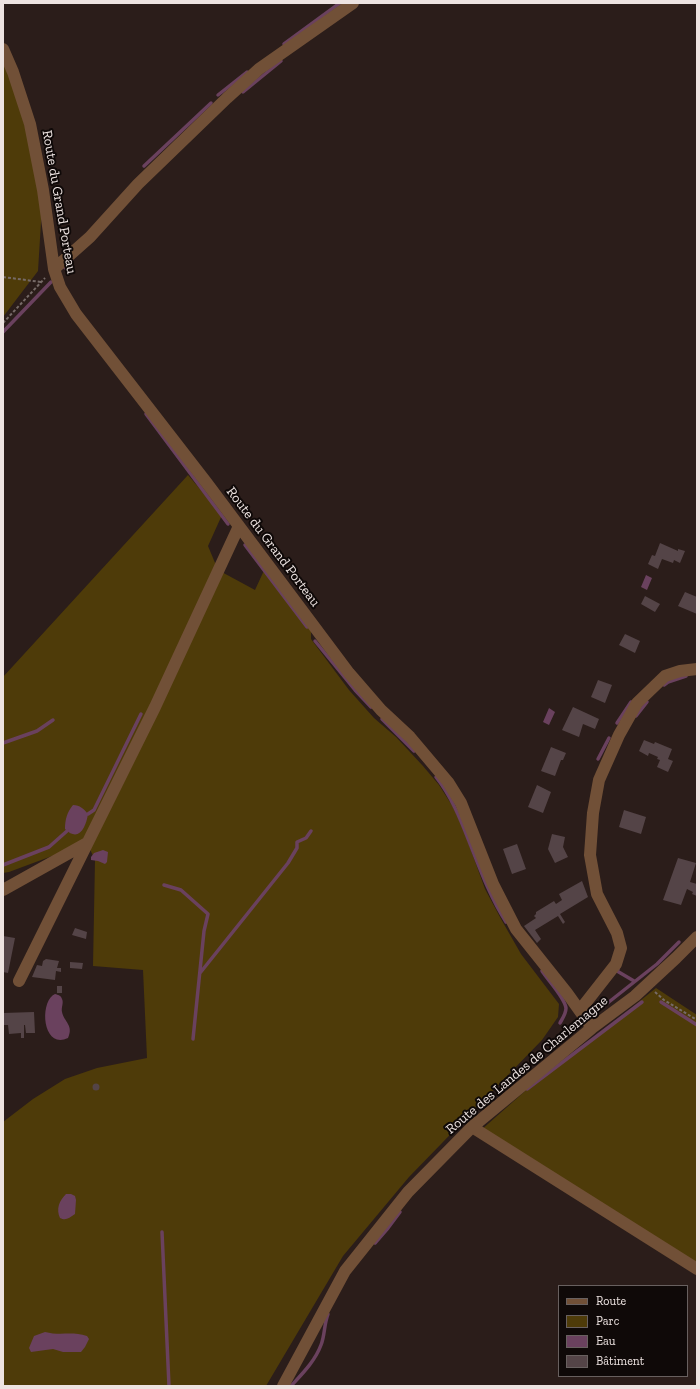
<!DOCTYPE html>
<meta charset="utf-8">
<style>
body{margin:0}
#map{position:relative;width:700px;height:1389px;overflow:hidden;background:#2b1d1a;font-family:"Zilla Slab",serif}
canvas{display:block}
.frame{position:absolute;inset:0;border:4px solid #ede3e1;pointer-events:none}
.legend{position:absolute;left:558px;top:1285px;width:130px;height:92px;box-sizing:border-box;background:#0f0908;border:1px solid #68605f;margin:0;padding:5px 7px;list-style:none;font-size:12px;color:#ede3e1}
.legend li{display:flex;align-items:center;gap:8px;height:20px}
.legend b{width:20px;border:1px solid #68605f}
</style>
<div id="map">
<canvas width="700" height="1389"></canvas>
<div class="frame"></div>
<ul class="legend">
<li><b style="height:5px;background:#715037"></b>Route</li>
<li><b style="height:11px;background:#4e3b09"></b>Parc</li>
<li><b style="height:11px;background:#6a415e"></b>Eau</li>
<li><b style="height:11px;background:#544447"></b>Bâtiment</li>
</ul>
</div>
<script>
const ctx = document.querySelector('canvas').getContext('2d');
ctx.lineJoin = 'round';
function fillPath(path, color) { ctx.fillStyle = color; ctx.fill(path, 'evenodd'); }
function strokePath(path, color, width, dash) { ctx.strokeStyle = color; ctx.lineWidth = width; ctx.lineCap = dash ? 'butt' : 'round'; ctx.setLineDash(dash || []); ctx.stroke(path); }
function label(font, color, halo, rows, align = 'center') {
  ctx.font = font + ' "Zilla Slab",serif'; ctx.lineWidth = 4; ctx.setLineDash([]); ctx.textBaseline = 'middle'; ctx.strokeStyle = halo; ctx.fillStyle = color; for (const [text, x, y, turn = 0] of rows) {
    ctx.save(); ctx.translate(x, y); ctx.rotate((+turn || 0) * Math.PI / 180); ctx.textAlign = isNaN(turn) ? turn : align; if (halo) ctx.strokeText(text, 0, 0); ctx.fillText(text, 0, 0); ctx.restore();
  }
}
const green = new Path2D(`
 M3 49 43 190 38 271 3 317Z
 M188 475 222 515 208 546 218 570 255 590 267 564 311 627V639L349 690 374 718 396 737 423 766 439 785 453 807 464 831 485 889 501 919 521 954 559 1004 558 1017 542 1040 409 1177 343 1256 266 1386H3V1122L33 1099 65 1079 97 1068 147 1058 143 970 93 966 95 860 87 843 9 872 3 873V677Z
 M656 988 697 1015V1269L480 1131 532 1085 600 1033Z`);
const water = new Path2D(`
 M646 575 652 578 647 590 641 587Z
 M549 708 555 712 549 725 543 722Z
 M73 805C80 805 84 809 88 814 86 827 79 843 65 829 65 820 67 812 73 805Z
 M103 850 108 852 107 862 105 864 98 861 91 860V857L94 853Z
 M55 994C58 995 61 995 62 999 64 1003 61 1007 62 1012 64 1022 74 1025 68 1038 42 1050 39 1001 55 994Z
 M66 1194H71L75 1196 76 1200 75 1214C69 1218 66 1221 60 1218 56 1209 59 1201 66 1194Z
 M45 1332C60 1336 72 1331 87 1336L89 1339 85 1347 81 1352H63L53 1349 31 1352 29 1348 34 1336Z`);
const stream = new Path2D(`
 M284 44 340 3
 M243 92 281 61
 M218 95 247 72
 M144 166 211 103
 M65 268 72 261
 M3 332 51 282
 M146 414 228 524
 M245 545 307 627
 M315 641 355 690 371 707
 M664 685 668 682 686 676
 M636 716 647 702
 M382 719 414 751
 M617 723 631 702
 M3 743 37 731 53 720
 M598 759 609 738
 M436 777C451 796 460 818 469 841 480 869 490 897 506 922
 M88 814 94 810 141 714
 M3 865 49 847 67 831
 M164 885 181 890 208 914 204 931 193 1039
 M618 969 617 971 634 981
 M542 971C548 980 565 998 566 1008 566 1014 562 1019 560 1023
 M200 973 288 863 297 848V842L306 838 311 831
 M661 1002 697 1025
 M600 1009 657 964 679 942
 M527 1089 642 1002
 M162 1232 169 1386
 M375 1243 388 1228 400 1212
 M291 1386C303 1373 315 1361 321 1345 325 1335 324 1324 328 1314`);
const building = new Path2D(`
 M660 543 678 551V549L685 551 680 563 674 560 673 563 662 559 658 569 648 564 652 555 655 556Z
 M685 592 697 597V614L678 606Z
 M645 596 660 604 655 612 641 604Z
 M625 634 640 641 635 653 619 645Z
 M598 680 612 685 605 703 591 697Z
 M573 707 599 719 595 729 583 724 579 737 562 730Z
 M644 740 654 744 655 742 672 749 668 759 673 761 668 772 657 767 660 760 657 759 658 757 649 753 648 756 639 751Z
 M551 747 566 753 563 760H561L555 776 541 771Z
 M537 785 551 792 543 813 528 807Z
 M624 810 646 817 641 834 619 827Z
 M552 834 565 837 563 847 568 857 555 863 548 849Z
 M517 844 526 869 512 874 503 849Z
 M678 858 696 863 690 882 697 884V896L692 894 693 892 687 889 681 905 663 900Z
 M582 881 588 897 560 914 565 922 563 924 558 916 535 930 541 939 537 943 524 926 536 918 534 916 536 914V912L554 901 556 904 562 900 559 894Z
 M75 928 87 932 86 939 72 935Z
 M3 936 15 938 8 973 3 972Z
 M46 959 59 961 57 968H61V972L56 971 55 980 32 977 37 965 42 966 43 961Z
 M70 962 83 963 82 969 70 968Z
 M57 986H62V993H57Z
 M34 1012 35 1033H26L25 1025H24V1038H21V1033L9 1034 8 1025H3V1013Z
 M92.5 1087a3.5 3.5 0 1 1 7 0a3.5 3.5 0 1 1-7 0Z`);
const path = new Path2D(`
 M3 277 41 282
 M3 323 45 278
 M655 992 664 1000 697 1020`);
const minor = new Path2D(`
 M3 49 13 72 30 124 43 190 54 269 60 287 76 314 206 482 349 673 381 710 410 737 448 782 461 803 493 884 516 929 567 993 592 1028
 M54 269 90 237 138 184 227 98 259 69 353 3
 M3 890 87 843
 M19 981 155 707 239 526
 M580 1010 616 964 621 948 617 933 597 894 590 855 593 813 599 780 619 735 637 703 665 676 680 671 697 669
 M472 1127 697 1269
 M283 1386 345 1271 408 1192 472 1127 592 1028 635 996 676 958 697 937`);
const streetNames = [
 ["Route du Grand Porteau",59,202,80],
 ["Route du Grand Porteau",273,547,53],
 ["Route des Landes de Charlemagne",527,1065,-40]
];
fillPath(green, '#4e3b09');
fillPath(water, '#6a415e');
strokePath(stream, '#6a415e', 3.5);
fillPath(building, '#544447');
strokePath(path, '#766a67', 2, [3, 2]);
strokePath(minor, '#715037', 12);
label('14px', '#ede3e1', '#0f0908', streetNames);
</script>
